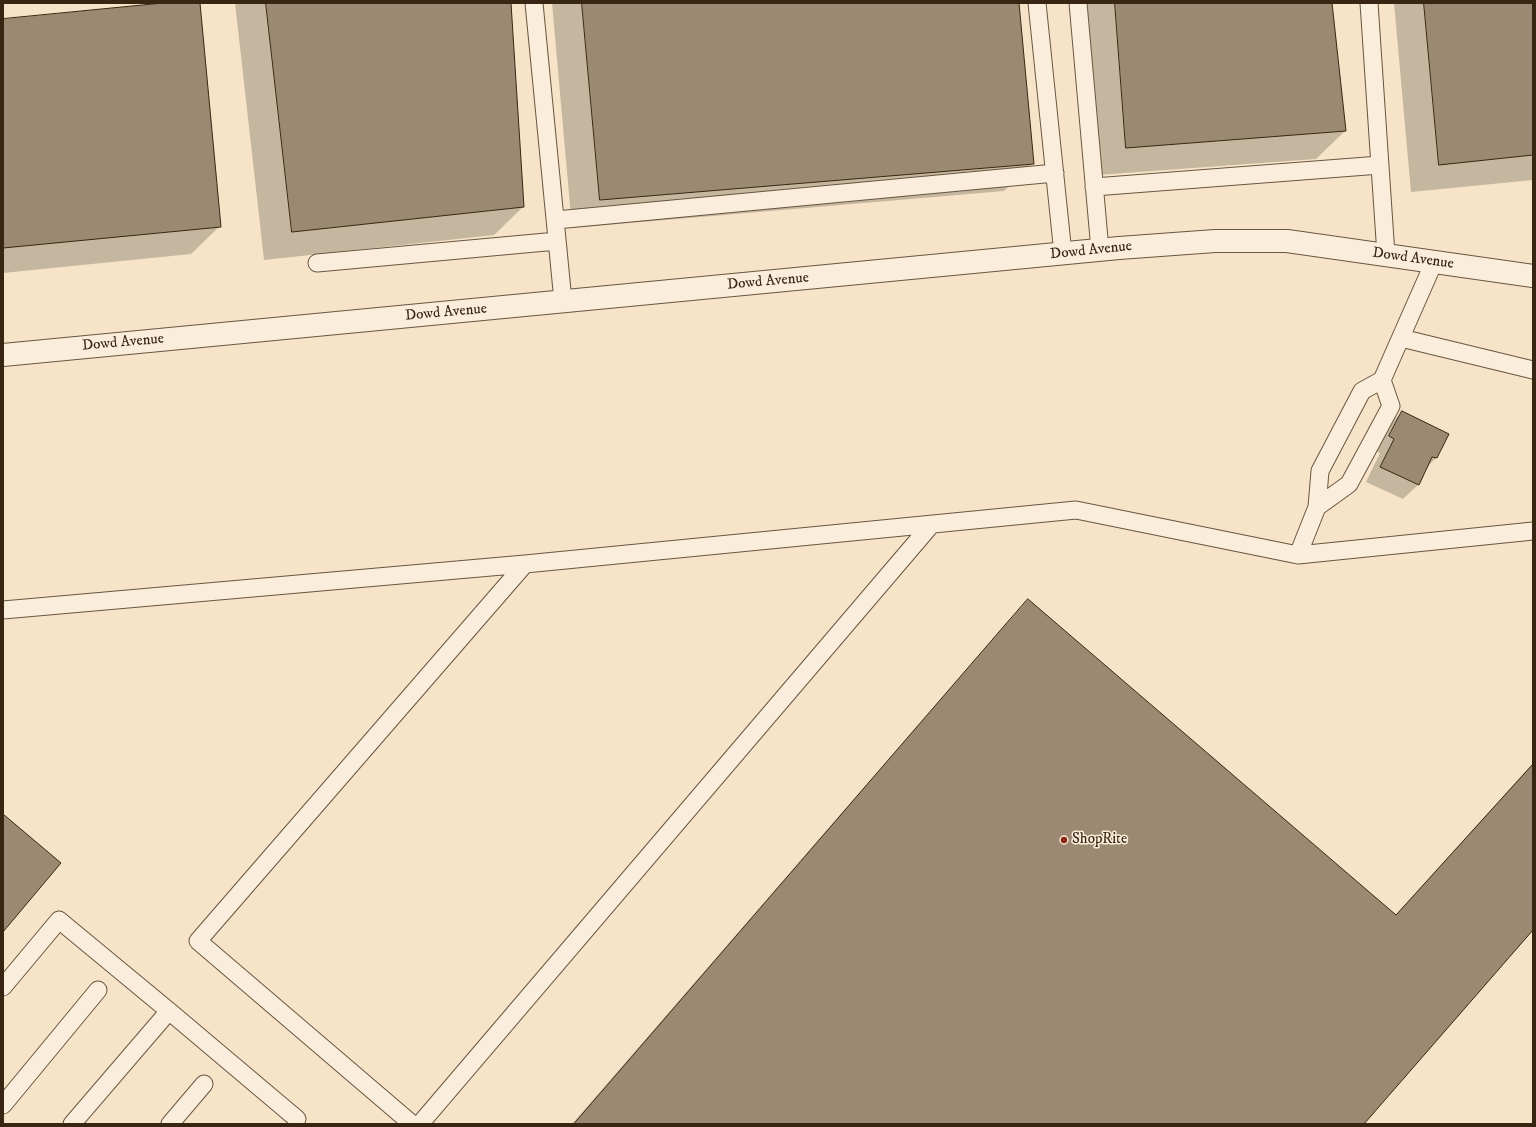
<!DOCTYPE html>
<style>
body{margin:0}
#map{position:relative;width:1536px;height:1127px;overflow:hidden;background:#f7e4c8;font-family:"IM FELL DW Pica",serif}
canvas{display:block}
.frame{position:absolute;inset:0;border:4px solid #382612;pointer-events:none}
</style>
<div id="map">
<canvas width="1536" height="1127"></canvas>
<div class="frame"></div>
</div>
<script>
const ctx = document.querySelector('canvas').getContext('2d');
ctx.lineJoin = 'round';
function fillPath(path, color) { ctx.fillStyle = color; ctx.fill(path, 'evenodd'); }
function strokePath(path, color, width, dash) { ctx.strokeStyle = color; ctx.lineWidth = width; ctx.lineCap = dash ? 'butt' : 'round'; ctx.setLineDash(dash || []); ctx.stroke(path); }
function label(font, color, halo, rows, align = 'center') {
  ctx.font = font + ' "IM FELL DW Pica",serif'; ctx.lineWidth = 3; ctx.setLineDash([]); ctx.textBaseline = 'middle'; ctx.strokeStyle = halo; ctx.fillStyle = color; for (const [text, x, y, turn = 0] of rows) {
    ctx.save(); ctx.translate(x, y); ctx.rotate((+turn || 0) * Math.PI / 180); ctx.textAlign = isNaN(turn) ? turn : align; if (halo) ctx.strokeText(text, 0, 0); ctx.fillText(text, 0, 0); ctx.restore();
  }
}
const shadow = new Path2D(`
 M173 3H199L220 226 191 254 3 273V20Z
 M235 3H510L523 207 494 235 264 260Z
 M552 3H1018L1033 163 1004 191 572 228Z
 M1086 3H1331L1345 131 1316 159 1098 175Z
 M1394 3H1533V180L1411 192Z
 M1402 412 1436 458 1426 468 1418 485 1403 499 1366 482 1380 453 1376 451 1387 427Z
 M1028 600 1395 916 1533 763V928L1362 1124H572L1007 622Z`);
const building = new Path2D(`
 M163 3H200L221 227 3 248V19Z
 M266 3H511L524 207 292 232Z
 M582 3H1019L1034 164 600 200Z
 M1115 3H1332L1346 131 1126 148Z
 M1424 3H1533V155L1439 165Z
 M1402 411 1449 434 1437 458 1432 457 1419 485 1380 467 1394 439 1389 436Z
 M1028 599 1396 915 1533 764V930L1364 1124H574Z
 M3 814 61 863 3 932Z`);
const lane = new Path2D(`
 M534 3 563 301
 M1037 3 1063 254
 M1078 3 1100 250
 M1369 3 1386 255
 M1094 187 1380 165
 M556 220 1055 173
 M317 263 557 241
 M1401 338 1533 370
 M1317 507 1349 484 1391 406 1382 380
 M1298 555 1317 507 1320 471 1362 391 1382 380 1434 262
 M3 610 525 564 1076 510 1298 555 1533 531
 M3 987 59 920 169 1011
 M3 1105 98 990
 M72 1124 169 1011 297 1119
 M170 1124 204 1084
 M412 1124 198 941 525 564
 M420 1124 931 525`);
const street = new Path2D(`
 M3 355 1119 248 1215 241H1287L1533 276`);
const markers = [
 [1064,840,4,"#8f2418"]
];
const streetNames = [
 ["Dowd Avenue",1091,251,-6],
 ["Dowd Avenue",1413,259,8],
 ["Dowd Avenue",768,282,-5],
 ["Dowd Avenue",446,313,-5],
 ["Dowd Avenue",123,343,-5]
];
const poiNames = [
 ["ShopRite",1072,840]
];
fillPath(shadow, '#0003');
fillPath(building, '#9b8971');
strokePath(building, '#382612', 1);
strokePath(lane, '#685640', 19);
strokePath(street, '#685640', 24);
strokePath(lane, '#faeddb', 17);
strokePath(street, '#faeddb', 22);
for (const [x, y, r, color] of markers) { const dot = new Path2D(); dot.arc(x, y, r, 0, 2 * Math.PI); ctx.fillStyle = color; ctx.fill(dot); strokePath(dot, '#faeddb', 1.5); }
label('15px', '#382612', '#faeddb', streetNames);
label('15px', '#382612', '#faeddb', poiNames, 'left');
</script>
